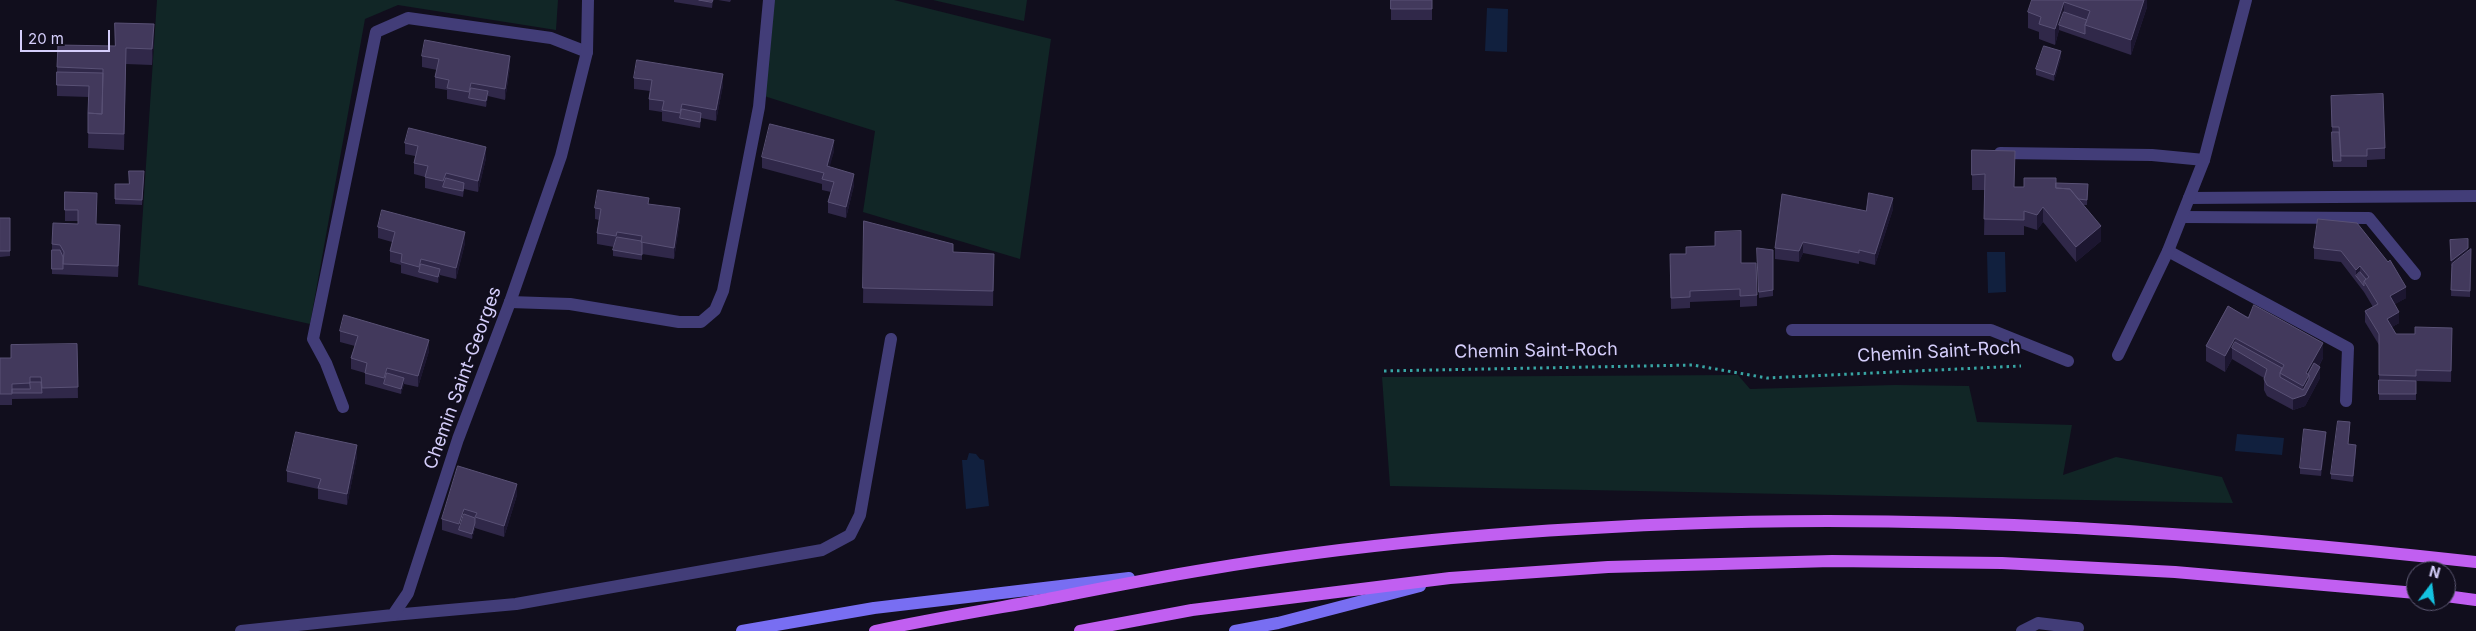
<!DOCTYPE html>
<style>
body{margin:0}
#map{position:relative;width:2476px;height:631px;overflow:hidden;background:#110e1d;font-family:Inter,sans-serif}
canvas{display:block}
.north{position:absolute;left:2406px;top:561px;width:50px;height:50px;box-sizing:border-box;background:#110e1d;border:1px solid #5f5b76;border-radius:50%;rotate:15deg;font-size:14px;font-weight:700;line-height:20px;text-align:center;color:#d5cefb}
.north::after{content:'';display:block;margin:auto;width:18px;height:22px;background:#14c2e0;clip-path:polygon(50% 0,100% 100%,50% 72%,0 100%)}
.scale{position:absolute;left:20px;top:30px;width:90px;height:22px;box-sizing:border-box;border:2px solid #d5cefb;border-top:0;padding-left:6px;font-size:15px;line-height:18px;white-space:nowrap;color:#d5cefb;-webkit-text-stroke:4px #110e1d;paint-order:stroke}
</style>
<div id="map">
<canvas width="2476" height="631"></canvas>
<div class="north">N</div>
<div class="scale">20 m</div>
</div>
<script>
const ctx = document.querySelector('canvas').getContext('2d');
ctx.lineJoin = 'round';
function fillPath(path, color) { ctx.fillStyle = color; ctx.fill(path, 'evenodd'); }
function strokePath(path, color, width, dash) { ctx.strokeStyle = color; ctx.lineWidth = width; ctx.lineCap = dash ? 'butt' : 'round'; ctx.setLineDash(dash || []); ctx.stroke(path); }
function label(font, color, halo, rows, align = 'center') {
  ctx.font = font + ' Inter,sans-serif'; ctx.lineWidth = 4; ctx.setLineDash([]); ctx.textBaseline = 'middle'; ctx.strokeStyle = halo; ctx.fillStyle = color; for (const [text, x, y, turn = 0] of rows) {
    ctx.save(); ctx.translate(x, y); ctx.rotate((+turn || 0) * Math.PI / 180); ctx.textAlign = isNaN(turn) ? turn : align; if (halo) ctx.strokeText(text, 0, 0); ctx.fillText(text, 0, 0); ctx.restore();
  }
}
const green = new Path2D(`
 M157 0H558L556 30 398 5 365 19 310 324 138 285Z
 M774 0H894L1051 39 1020 259 863 212 875 131 764 96Z
 M933 0H1027L1024 21Z
 M1738 375 1750 389 1895 385 1969 386 1977 422 2072 425 2063 475 2116 457 2222 477 2233 503 1390 486 1382 377Z`);
const water = new Path2D(`
 M1487 8 1508 9 1507 52 1485 51Z
 M1987 252H2005L2006 292 1988 293Z
 M2237 434 2284 438 2282 455 2235 451Z
 M969 453 976 454 980 459 984 460 989 506 966 509 962 460H967Z`);
const path = new Path2D(`
 M1384 371 1693 365 1767 378 2021 366`);
const service = new Path2D(`
 M2000 153 2152 155 2204 160
 M2189 198 2476 196
 M2182 217 2369 218 2415 274
 M2168 251 2348 348 2346 401
 M510 302 570 304 679 322H701L715 310 723 291 759 107 769 0
 M1792 330H1991L2068 361
 M343 407 326 363 313 339 376 32 408 18 551 38 587 52
 M393 615 516 604 822 550 850 535 860 515 891 339`);
const minor = new Path2D(`
 M2118 355 2168 251 2204 160 2246 0
 M241 631 393 615 408 593 458 439 510 302 561 156 587 52 588 0
 M2022 631 2038 623 2078 628`);
const secondary = new Path2D(`
 M742 631 874 608 1129 578
 M1235 631 1278 623 1420 586`);
const primary = new Path2D(`
 M2446 596 2476 600
 M875 631C930 619 986 610 1042 600 1098 589 1153 578 1209 569 1363 543 1521 530 1676 524 1943 513 2211 533 2476 562
 M1080 631 1192 610 1450 578 1608 567 1832 561 2002 563 2175 572 2416 593`);
const wall = new Path2D(`
 M674 0H713L712 8 674 2Z
 M718 0H731L730 2Z
 M1391 0H1432V20H1391Z
 M2032 0H2147V7L2131 55 2059 30 2055 45 2039 39V32L2028 28V12Z
 M154 40 152 65 126 64 124 150 88 148 89 97 57 96V67L115 46Z
 M422 56 510 67 505 100 488 96 486 107 447 99V90L435 88V77L437 70 422 67Z
 M2061 57 2054 81 2036 75V69Z
 M634 78 723 85 716 121 701 118 700 128 662 121V112L649 110V99L650 91 634 89Z
 M2331 96 2385 148V159L2367 160V167H2333Z
 M405 143 486 158 478 192 464 189 463 197 425 188V177L414 174V163L415 156 405 154Z
 M1972 150 2014 187H2024L2056 183 2088 184 2087 205H2083L2101 241 2076 262 2043 222 2037 230 2024 226V235H1984L1985 190H1972Z
 M834 151 829 167 854 185 846 218 828 213V202L831 192 822 190V184L762 168V157Z
 M144 177 142 205 115 204V184H129Z
 M65 192 96 224 120 236 118 277 52 274V244L78 224V221H65Z
 M649 204 680 219 674 259 642 254V260L613 256V250L614 247 597 244V233L599 220 595 219V208Z
 M1893 209 1875 265 1859 261V264L1803 253 1799 262 1775 259V248L1866 211Z
 M0 218H10V256L0 257Z
 M2318 219 2406 298 2395 304 2399 323 2392 327 2396 334H2415L2452 328 2451 382 2416 381V400H2379V345L2365 322V311L2373 307 2364 292 2341 262 2314 259V248Z
 M864 221 953 252 994 254 993 306 863 303Z
 M378 227 465 243 456 279 440 275 438 283 401 273V265L390 262V251L392 242 378 238Z
 M1715 232 1741 263 1757 295V306L1740 307V300L1690 302V308L1671 309 1670 265 1686 254V247L1715 246Z
 M2450 240 2468 252 2471 249 2470 297 2451 296 2452 266H2451Z
 M1757 248 1773 250V296L1759 298Z
 M2228 306 2323 358 2319 366 2320 378 2305 406 2293 410 2267 396 2264 390V378L2232 359 2225 372 2206 361V346Z
 M340 331 429 351 418 387 404 384 401 394 365 384V373L351 369V358L355 346 340 342Z
 M77 344 78 398 12 399V405H0V358H11Z
 M2350 428 2348 444 2356 451 2353 482 2331 479V474Z
 M2326 438 2321 476 2300 474V468Z
 M357 456 347 505 318 499V489L287 482V471Z
 M458 466 517 495 504 537 475 528 472 539 442 530V519Z`);
const shadedWall = new Path2D(`
 M2144 0H2147V7L2131 55V40Z
 M2064 2V18L2059 25V30L2055 45V29Z
 M154 24V40L152 65V49Z
 M126 48V64L124 150V134Z
 M2061 51V57L2054 81V75Z
 M510 56V67L505 100V89Z
 M723 74V85L716 121V110Z
 M488 91V96L486 107V101Z
 M834 140V151L827 177V166Z
 M486 147V158L478 192V181Z
 M854 174V185L846 218V207Z
 M1893 198V209L1875 265V254Z
 M2043 207V222L2037 230V215Z
 M680 208V219L674 259V248Z
 M2101 226V241L2076 262V247Z
 M465 232V243L456 279V268Z
 M1803 242V253L1799 262V251Z
 M2468 248V254L2451 266V261Z
 M2360 266V277L2356 276V270Z
 M440 269V275L438 283V277Z
 M2406 287V298L2390 307V296Z
 M2399 312V323L2387 330V319Z
 M2235 338V350L2232 348V359L2225 372V356Z
 M429 340V351L418 387V376Z
 M2323 343V358L2309 383 2320 367V378L2305 406 2293 410V399L2303 395V386L2306 373Z
 M404 378V384L401 394V389Z
 M2326 432V438L2321 476V470Z
 M357 445V456L347 505V494Z
 M2356 445V451L2353 482V476Z
 M517 484V495L504 537V526Z
 M464 509V520L459 530V524Z
 M475 523V528L472 539V534Z`);
const building = new Path2D(`
 M699 0H713L712 2Z
 M1391 0H1432V9H1391Z
 M2032 0H2144L2131 40 2085 25 2090 11 2064 2 2055 29 2039 24 2041 17 2028 12Z
 M2064 12 2087 20 2085 25V34L2059 25Z
 M115 23 154 24 152 49 126 48 124 134 88 133V113L102 114 103 69 57 67 58 45 115 46Z
 M425 40 510 56 505 89 471 83 469 92 447 88 449 80 435 77 439 59 422 56Z
 M2044 46 2061 51 2054 75 2036 69Z
 M637 60 723 74 716 110 682 104 680 113 662 110 664 101 649 99 652 80 634 78Z
 M57 72 103 73 102 114 88 113 89 86 57 85Z
 M471 88 488 91 486 101 469 98Z
 M2383 94 2385 148 2367 149V156H2341L2339 127H2332L2331 96Z
 M682 109 701 113 700 122 680 118Z
 M770 124 834 140 827 166 854 174 846 207 828 202 834 182 822 179 824 173 762 157Z
 M409 128 486 147 478 181 446 173 443 181 425 177 428 166 414 163 418 146 405 143Z
 M2332 132H2339L2341 161H2333Z
 M1972 150 2015 151 2014 187H2024V178H2056V188L2070 189 2101 226 2076 247 2043 207 2037 215 2024 211V220L1984 219 1985 174 1972 175Z
 M129 171H144L142 200 115 199V184H129Z
 M446 178 464 183 463 191 443 187Z
 M2056 183 2088 184 2087 200 2078 199 2070 189 2056 188Z
 M598 190 649 198 648 204 680 208 674 248 641 242 642 236 617 232 616 236 597 233 601 209 595 208Z
 M65 192 97 193 96 224 120 225 118 266 63 264 64 252 60 245 52 244 53 223 78 224V210H65Z
 M1869 193 1893 198 1875 254 1859 250V253L1803 242 1799 251 1775 248 1782 194 1866 211Z
 M382 210 465 232 456 268 421 259 419 267 401 262 402 254 390 251 395 232 378 227Z
 M0 218H10V251H0Z
 M2318 219 2357 223 2388 262 2390 260 2406 287 2390 296 2399 312 2387 319 2396 334H2415V327L2452 328 2451 371 2416 370V376L2379 375V334L2365 311 2378 304 2364 281 2369 277 2360 266 2356 270 2341 251 2314 248Z
 M864 221 953 244V252L994 254 993 291 863 288Z
 M1741 231V263H1756L1757 295 1740 296V289L1690 291V297L1671 298 1670 254H1686V247L1715 246V232Z
 M617 237 641 241V242L642 243V255L613 250Z
 M2468 239V248L2451 261 2450 240Z
 M1757 248 1773 250V290L1759 292Z
 M2471 249 2470 291 2451 290 2452 264Z
 M52 250H60L63 257V269H52Z
 M421 264 440 269 438 277 419 272Z
 M2360 272 2366 279 2364 281V286L2356 276Z
 M2254 305 2323 343 2306 373 2309 375 2303 386 2280 373 2284 365 2235 338 2225 356 2206 346 2228 306 2248 318Z
 M344 315 429 340 418 376 387 368 384 378 365 373 367 363 351 358 358 336 340 331Z
 M2235 342 2282 368 2280 373V377L2303 390 2309 379V375L2308 374 2314 363 2320 367 2305 395 2293 399 2267 385 2264 379 2267 369 2232 348Z
 M77 344 78 387 42 388 41 377H30V383L12 384V394H0V358H11V345Z
 M387 373 404 378 401 389 384 384Z
 M2379 380 2416 381V394H2379Z
 M30 382H41L42 393H12V389H30Z
 M2338 421 2350 422 2348 444 2356 445 2353 476 2331 474Z
 M2304 429 2326 432 2321 470 2300 468Z
 M296 432 357 445 347 494 318 488 321 479 287 471Z
 M458 466 517 484 504 526 475 517 477 513 464 509 459 524 442 519Z
 M464 514 475 518V523L472 534 459 530Z`);
const streetNames = [
 ["Chemin Saint-Roch",1536,351,-1],
 ["Chemin Saint-Roch",1939,352,-3],
 ["Chemin Saint-Georges",463,378,-70]
];
fillPath(green, '#112626');
fillPath(water, '#11203e');
strokePath(path, '#38a5a4', 3, [2.5, 4]);
strokePath(service, '#423d78', 12);
strokePath(minor, '#423d78', 12);
strokePath(secondary, '#786ef2', 12);
strokePath(primary, '#c15ff1', 12);
fillPath(wall, '#302849');
fillPath(shadedWall, '#1c1630');
fillPath(building, '#42395c');
strokePath(building, '#595175', 1);
label('18px', '#d5cefb', '#110e1d', streetNames);
</script>
